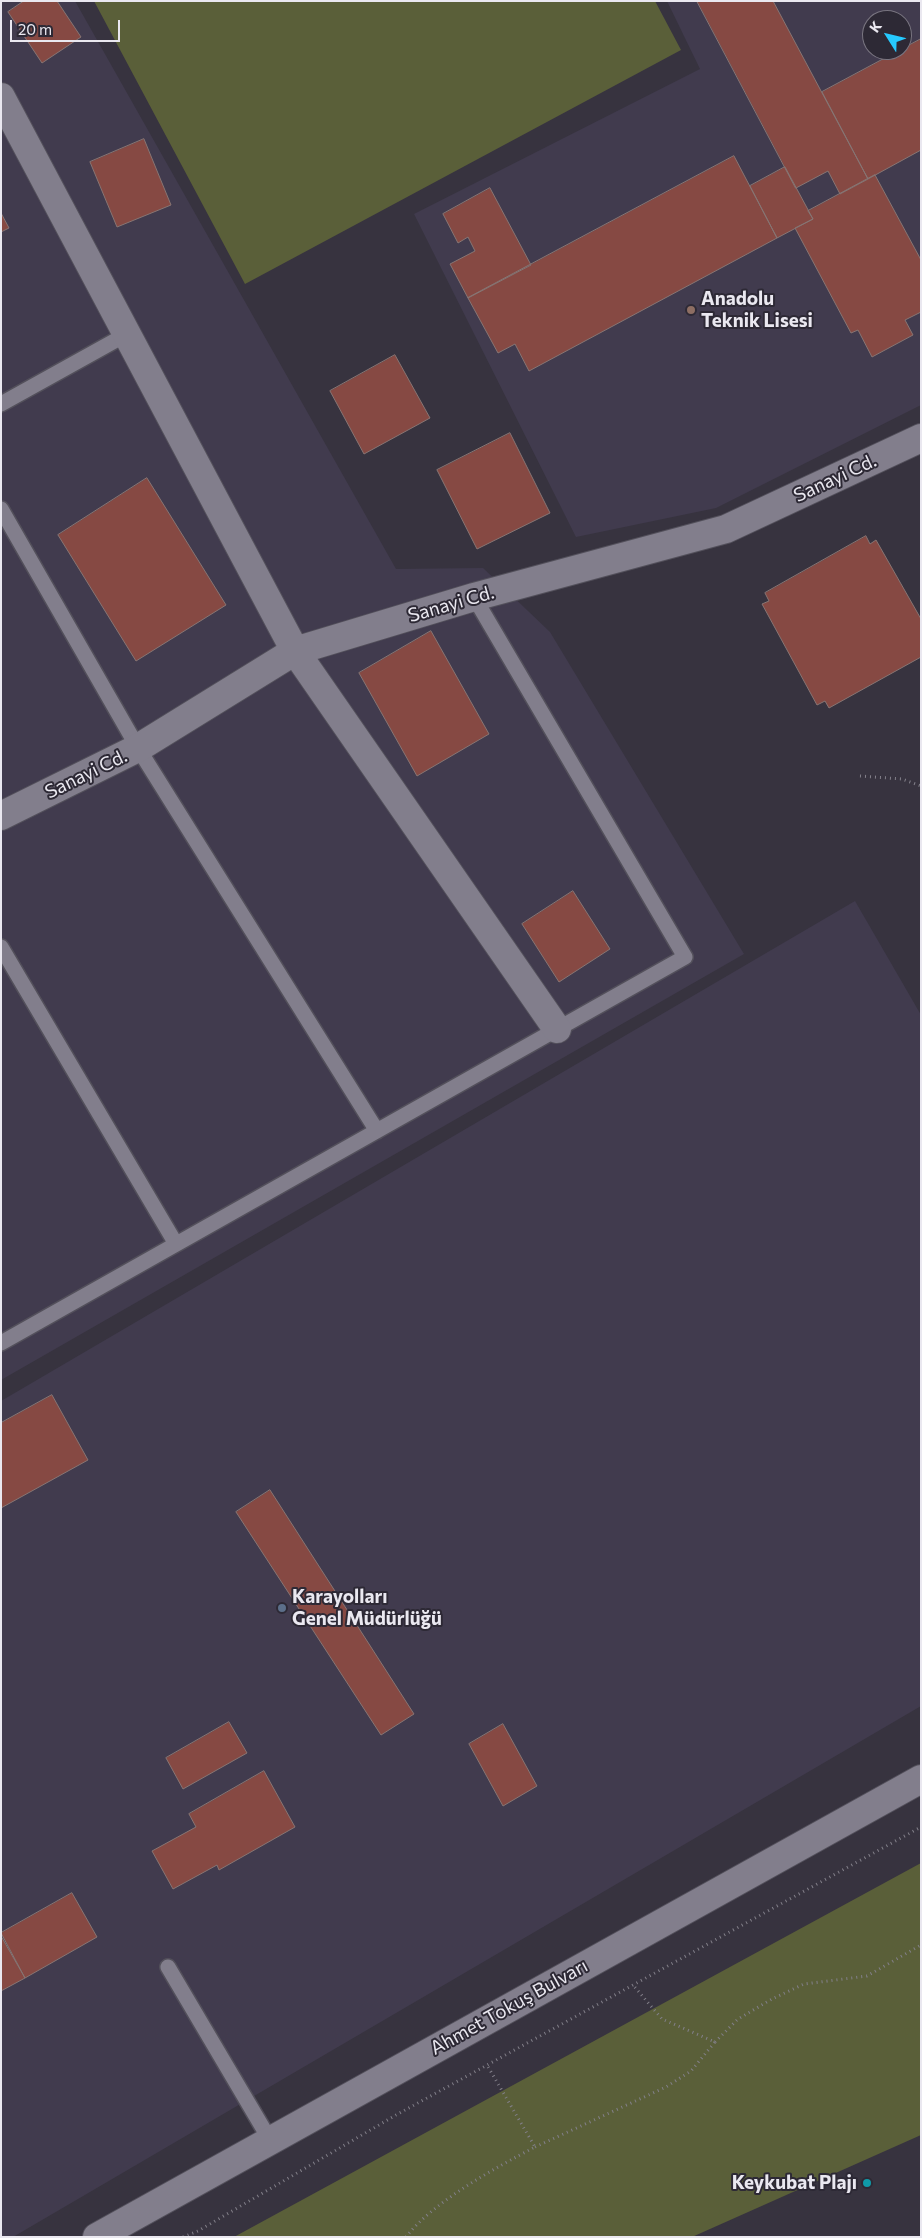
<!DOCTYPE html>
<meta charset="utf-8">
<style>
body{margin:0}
#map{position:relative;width:922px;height:2238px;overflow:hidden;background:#37333f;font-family:Commissioner,sans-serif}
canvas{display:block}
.frame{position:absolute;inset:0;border:2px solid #eae8f0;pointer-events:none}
.north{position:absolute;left:862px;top:10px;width:50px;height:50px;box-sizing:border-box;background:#2d2935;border:1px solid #797580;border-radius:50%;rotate:306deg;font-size:14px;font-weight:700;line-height:20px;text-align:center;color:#eae8f0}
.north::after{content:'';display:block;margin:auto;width:18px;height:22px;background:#26c9fe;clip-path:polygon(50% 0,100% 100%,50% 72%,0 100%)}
.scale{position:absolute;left:10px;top:20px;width:110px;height:22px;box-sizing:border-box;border:2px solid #eae8f0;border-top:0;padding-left:6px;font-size:15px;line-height:18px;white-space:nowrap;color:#eae8f0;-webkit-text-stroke:4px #2d2935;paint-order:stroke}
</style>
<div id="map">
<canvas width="922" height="2238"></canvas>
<div class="frame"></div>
<div class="north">K</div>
<div class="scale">20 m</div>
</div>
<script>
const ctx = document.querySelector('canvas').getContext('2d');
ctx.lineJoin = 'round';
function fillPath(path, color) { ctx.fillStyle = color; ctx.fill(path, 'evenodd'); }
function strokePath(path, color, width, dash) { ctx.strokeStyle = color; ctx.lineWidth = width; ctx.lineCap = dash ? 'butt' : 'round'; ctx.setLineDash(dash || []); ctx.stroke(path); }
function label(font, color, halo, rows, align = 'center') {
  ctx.font = font + ' Commissioner,sans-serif'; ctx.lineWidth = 4; ctx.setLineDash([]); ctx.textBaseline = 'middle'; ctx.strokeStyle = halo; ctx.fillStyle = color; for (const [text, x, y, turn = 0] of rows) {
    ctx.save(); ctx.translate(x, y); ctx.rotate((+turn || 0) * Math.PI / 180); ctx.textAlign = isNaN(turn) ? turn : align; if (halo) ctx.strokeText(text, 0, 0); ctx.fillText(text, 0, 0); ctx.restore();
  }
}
const built = new Path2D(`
 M1 1H75L396 569 483 568 550 632 744 954 1 1380Z
 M667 1H921V405L716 508 576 537 414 214 700 69ZM872 20H902V50H872Z
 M855 901 921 1015V1706L13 2237H1V1401Z`);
const green = new Path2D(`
 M94 1H655L681 50 245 284Z
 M921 1863V2135L692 2237H234Z`);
const building = new Path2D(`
 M24 1H57L81 37 42 63 8 12Z
 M697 1H773L868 179 840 194 828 171 796 188Z
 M921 39V150L868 179 822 92Z
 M144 139 171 205 117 227 90 162Z
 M734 156 777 238 529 371 515 344 498 353 468 298Z
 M785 167 813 219 777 238 750 186Z
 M875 175 921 260V312L905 320 913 335 872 357 858 330 851 333 795 228 813 219 808 211Z
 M490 188 531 265 468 298 450 264 475 251 468 237 458 243 443 214Z
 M1 213 9 228 1 232Z
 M395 355 430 418 364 454 330 391Z
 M510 433 550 513 477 549 437 470Z
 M147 478 226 605 136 661 58 535Z
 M866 536 870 544 876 540 921 619V657L829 708 825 701 817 705 762 604 769 601 765 593Z
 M431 631 489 734 417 776 359 673Z
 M573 891 610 949 559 982 522 924Z
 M52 1395 88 1460 1 1508V1423Z
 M270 1490 414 1714 381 1735 236 1512Z
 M229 1722 247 1753 183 1789 166 1758Z
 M503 1724 537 1786 503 1806 469 1744Z
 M264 1771 295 1827 219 1870 217 1865 173 1889 152 1851 196 1827 189 1814Z
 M72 1893 97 1937 25 1978 1 1933Z
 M1 1936 25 1978 1 1991Z`);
const path = new Path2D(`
 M860 776 902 779 921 786
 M715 2042 738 2019 772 1999 804 1984 867 1976 921 1945
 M535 2147 666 2087 691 2071 715 2042 662 2019 633 1985
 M183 2237 198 2231 396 2115 921 1827
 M406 2237C434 2201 495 2168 535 2147L487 2065`);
const service = new Path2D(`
 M1 404 127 334
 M1 509 138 748 377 1131
 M1 947 176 1244
 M1 1343 685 957 474 597
 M168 1967 270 2140`);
const minor = new Path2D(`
 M1 97 295 651 557 1029
 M1 816 138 748 295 651 474 597 726 529 921 438`);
const secondary = new Path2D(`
 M97 2237 921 1779`);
const markers = [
 [691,310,5,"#8d6e63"],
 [282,1608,5,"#5c6f8a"],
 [867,2183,5,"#0f9aa8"]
];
const poiNames = [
 ["Anadolu",701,299],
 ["Teknik Lisesi",701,321],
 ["Karayolları",292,1597],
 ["Genel Müdürlüğü",292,1619],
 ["Keykubat Plajı",857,2183,"right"]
];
const streetNames = [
 ["Sanayi Cd.",835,478,-25],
 ["Sanayi Cd.",451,604,-16],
 ["Sanayi Cd.",86,774,-26],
 ["Ahmet Tokuş Bulvarı",509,2007,-29]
];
fillPath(built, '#413b4e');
fillPath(green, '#5a5f39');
fillPath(building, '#864943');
strokePath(building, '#877573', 1);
strokePath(service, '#53505b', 18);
strokePath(minor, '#53505b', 30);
strokePath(secondary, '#53505b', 30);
strokePath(path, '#83808a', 3, [1, 4]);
strokePath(service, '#827e8c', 15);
strokePath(minor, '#827e8c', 28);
strokePath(secondary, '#827e8c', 28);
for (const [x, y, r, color] of markers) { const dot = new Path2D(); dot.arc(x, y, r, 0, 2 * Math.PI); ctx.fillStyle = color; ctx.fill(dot); strokePath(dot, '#2d2935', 2); }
label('bold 19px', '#eae8f0', '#2d2935', poiNames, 'left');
label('19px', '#eae8f0', '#2d2935', streetNames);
</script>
